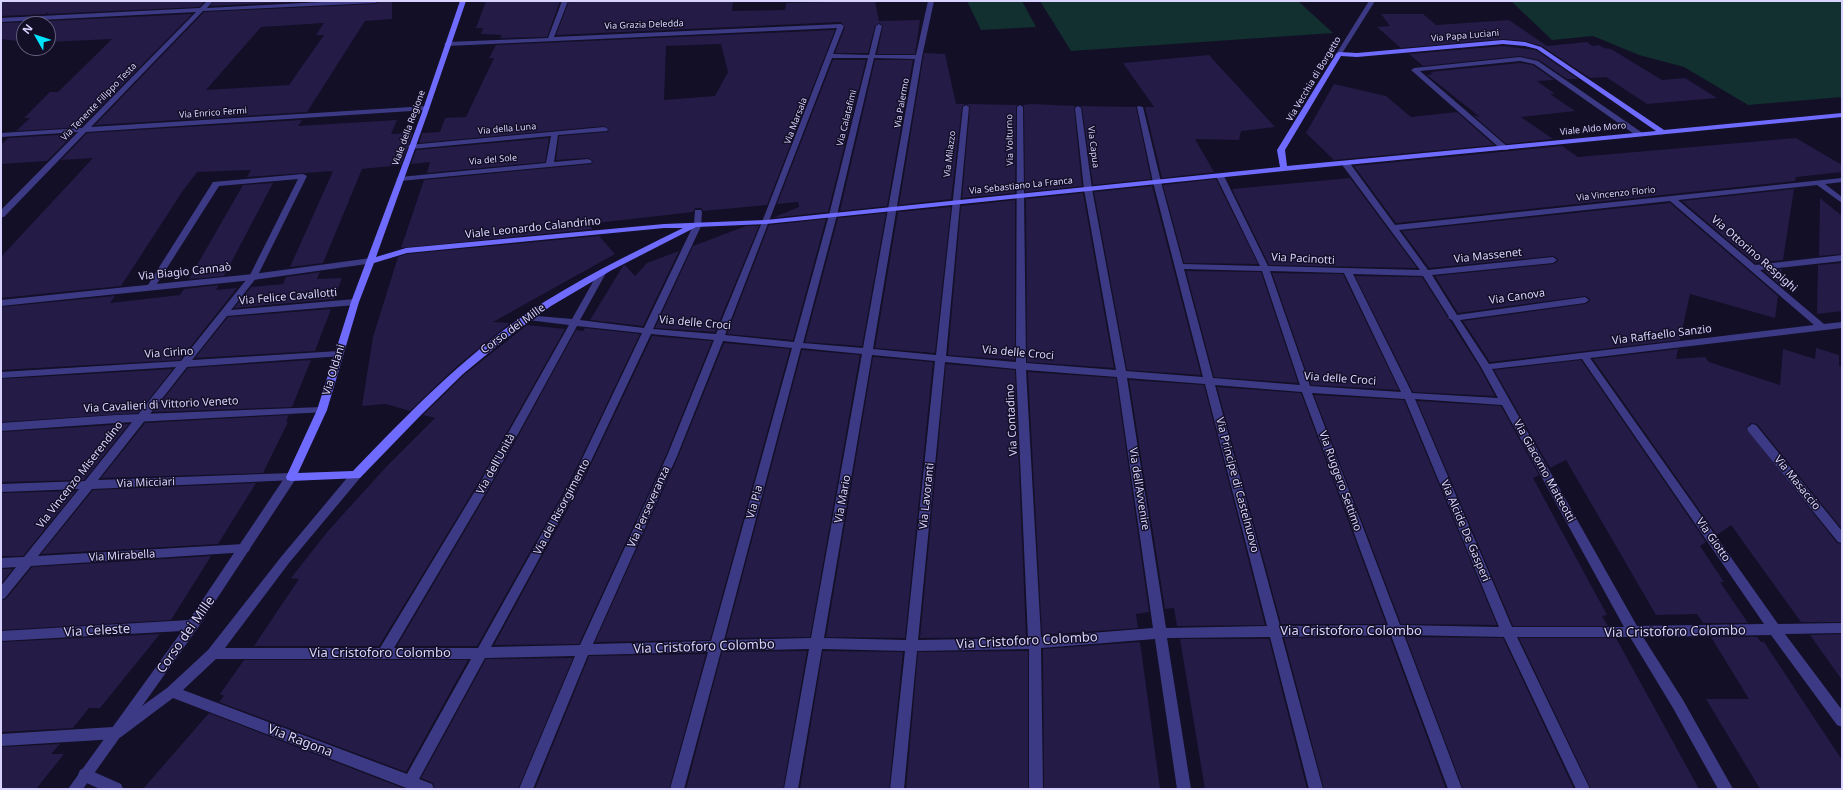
<!DOCTYPE html>
<meta charset="utf-8">
<style>
body{margin:0}
#map{position:relative;width:1843px;height:790px;overflow:hidden;background:#130f26;font-family:"Noto Sans",sans-serif}
canvas{display:block}
.frame{position:absolute;inset:0;border:2px solid #d9d4ff;pointer-events:none}
.north{position:absolute;left:16px;top:16px;width:40px;height:40px;box-sizing:border-box;background:#130f26;border:1px solid #625e7d;border-radius:50%;rotate:309deg;font-size:11px;font-weight:700;line-height:16px;text-align:center;color:#d9d4ff}
.north::after{content:'';display:block;margin:auto;width:14px;height:18px;background:#00e5ff;clip-path:polygon(50% 0,100% 100%,50% 72%,0 100%)}
</style>
<div id="map">
<canvas width="1843" height="790"></canvas>
<div class="frame"></div>
<div class="north">N</div>
</div>
<script>
const ctx = document.querySelector('canvas').getContext('2d');
ctx.lineJoin = 'round';
function fillPath(path, color) { ctx.fillStyle = color; ctx.fill(path, 'evenodd'); }
function label(font, color, halo, rows, align = 'center') {
  ctx.font = font + ' "Noto Sans",sans-serif'; ctx.lineWidth = 3; ctx.setLineDash([]); ctx.textBaseline = 'middle'; ctx.strokeStyle = halo; ctx.fillStyle = color; for (const [text, x, y, turn = 0] of rows) {
    ctx.save(); ctx.translate(x, y); ctx.rotate((+turn || 0) * Math.PI / 180); ctx.textAlign = isNaN(turn) ? turn : align; if (halo) ctx.strokeText(text, 0, 0); ctx.fillText(text, 0, 0); ctx.restore();
  }
}
const green = new Path2D(`
 M967 1H1022L1036 27 981 30Z
 M1040 1H1298L1333 33 1071 51Z
 M1511 1H1842V97L1748 105 1684 67 1639 55 1593 36 1552 40Z`);
const building = new Path2D(`
 M205 1 199 7 48 14V12L46 14 1 16V2Z
 M214 1H312L210 6Z
 M379 1H392V19L365 21 307 112 95 125 204 12 375 4ZM324 23 316 35H324L289 85 206 90 261 27Z
 M486 1H560L547 37 500 38 502 35 481 34 483 28H476Z
 M569 1H733L732 11 785 10 786 3 875 1 879 21 920 20 915 54H877L883 26 880 23 875 26 868 53H835L845 27 841 22 556 35Z
 M192 14 81 127 16 131 30 118H24L50 92H58L112 39 48 42V21Z
 M1381 14H1423L1436 25 1509 20 1547 46 1587 42 1592 46 1599 45 1604 48 1611 49 1662 80 1685 78 1717 98 1647 104 1606 77 1590 78 1542 46 1525 41 1503 39 1401 48 1377 27 1390 26Z
 M38 22 35 24H24V35L17 41 1 39V23Z
 M835 30 767 205 703 211 701 208H695L693 212 588 224 593 229 401 248 424 180 591 164 593 161 588 158 556 160 559 136 607 132 609 130 604 126 419 143 422 133 440 132 445 118 466 117 494 58H489L496 45ZM721 44 728 72 715 96 664 100 666 46Z
 M1503 46 1536 50 1578 79H1567L1539 60 1520 56 1423 66 1409 54Z
 M924 53 945 54 956 104H965L962 107 951 199 899 205Z
 M1209 55 1275 127 1241 131 1239 140 1195 139 1214 172 1162 178 1145 107H1154L1123 63Z
 M833 60H866L828 212 772 218 799 207 798 202 777 204Z
 M875 60H913L887 206 840 211Z
 M1520 63 1533 65 1554 80 1537 81 1555 94H1550L1575 111 1521 117 1553 139 1506 144 1473 115 1480 117 1427 75 1433 74 1430 72Z
 M1334 84 1386 96 1411 117 1457 112 1494 145 1334 160 1306 133Z
 M967 104 1018 105 1016 107 1015 193 962 198 970 107Z
 M1031 104 1076 106 1074 108 1082 186 1025 192 1024 107 1023 105Z
 M1080 106 1136 107 1151 179 1093 185 1082 108Z
 M302 120 298 126 397 120 391 134 413 133 401 165 362 169 323 263 290 267 333 171 247 177 251 170 197 172 182 192 121 286 1 298V257L93 158 61 160 87 133Z
 M74 134 47 161 1 164V145L8 138Z
 M549 138 545 162 427 173 430 162 411 164 416 150Z
 M1796 138 1842 165V172L1796 177 1795 181 1396 223 1354 166 1562 146 1578 157Z
 M1350 178 1417 268 1269 265 1232 189Z
 M1216 179 1258 264 1184 263 1163 185Z
 M273 183 224 276 189 279 243 185Z
 M1152 186 1201 375 1127 370 1094 192Z
 M1794 189 1783 260 1755 263 1682 201Z
 M1083 193 1114 368 1027 362 1026 199Z
 M1820 198 1842 216V254L1819 256Z
 M1015 200V360L948 355 961 206Z
 M1670 203 1778 296 1775 318 1690 294 1680 340 1490 362 1463 321 1585 304 1590 301V299L1585 296 1458 313 1435 276 1553 264 1558 261V259L1553 256 1429 268 1402 231Z
 M951 207 935 353 875 348 898 212Z
 M886 213 862 346 805 342 838 218Z
 M826 219 793 340 727 334 769 225Z
 M746 226H759L715 332 655 328 693 246Z
 M599 236 615 254 493 322 510 323 456 367 410 411 386 404 362 406 373 337 398 257 407 254Z
 M679 251 643 326 590 320 623 266 625 265 635 276 647 263Z
 M1842 263V311L1817 314 1818 265Z
 M1782 269 1780 285 1764 271Z
 M1186 271 1261 272 1298 383 1214 377Z
 M320 272 317 279 342 278 334 299 234 308 251 287 283 284 286 277Z
 M1272 273 1343 274 1399 390 1311 385Z
 M1355 276 1422 277 1480 368 1495 396 1413 392Z
 M219 285 216 290 237 288 180 360 1 370V307L115 296 110 303 180 295 184 289Z
 M331 309 315 351 195 358 228 317Z
 M527 325 565 329 480 480 379 646H254L299 579 291 578 328 531 386 467 435 418 423 415 464 375Z
 M585 328 640 334 572 477 477 646H397L490 488 576 330 583 331Z
 M652 336 712 341 666 455 579 644 494 645 584 479Z
 M724 343 790 349 710 640 595 642 678 457Z
 M1816 348 1839 355V366L1842 367V529L1757 424 1751 423 1746 428 1837 543 1842 544V622H1801L1731 525 1717 535 1593 359 1678 349 1676 359 1705 357 1709 362 1780 385 1783 349 1815 359Z
 M802 350 860 355 810 637 726 638Z
 M873 357 933 362 905 638 826 637Z
 M311 360 292 407 153 412 188 368Z
 M1581 360 1706 542 1700 546 1724 582H1720L1748 623H1703L1697 614 1656 615 1566 460 1550 468 1494 370Z
 M946 364 1015 370 1026 637 920 638Z
 M173 369 138 413 1 422V379Z
 M1028 372 1116 378 1149 612 1136 614 1138 628 1042 635Z
 M1129 380 1204 385 1265 625 1177 626 1174 608 1165 609Z
 M1217 387 1301 393 1386 624H1281Z
 M1314 395 1404 400 1497 625 1401 624Z
 M1417 401 1501 406 1539 475 1533 478 1607 615 1602 616 1608 626H1513Z
 M289 415 286 422H288L263 473 101 478 145 423Z
 M129 424 84 480 1 482V432Z
 M256 483 218 544 41 554 93 490Z
 M76 491 23 556H1V493Z
 M211 556 171 620 1 630V601L6 599 32 567Z
 M1 569H13L1 584Z
 M160 634 100 708H89L73 728 1 732V642Z
 M1842 634V680L1810 635Z
 M1390 637 1446 789H1324L1284 638Z
 M1406 637 1503 638 1574 789H1463Z
 M1711 637H1757L1761 642H1764L1842 760V789H1760L1706 699H1749Z
 M1519 638H1616L1699 789H1591Z
 M1180 639H1269L1307 789H1205Z
 M1140 642 1160 789H1044L1043 649Z
 M807 651 783 789H686L722 652Z
 M823 651 903 652 889 789H800Z
 M1028 651V789H906L918 652Z
 M706 654 669 789H535L589 656Z
 M573 658 518 789H435L433 783 421 778 486 659Z
 M244 660H468L406 772 219 702 224 696 220 694Z
 M209 713 405 789H143Z
 M60 744 51 754H64L36 789H1V747Z`);
const service = new Path2D(`
 M1520 57 1538 61 1644 134 1637 136 1534 64 1520 61 1420 71 1509 148 1508 150H1502L1411 70 1414 68Z
 M303 174 307 176 256 279H250L249 277 298 179 219 186 153 290H147L146 288 213 182Z
 M695 210H701L702 212 701 226H695L694 224Z`);
const minor = new Path2D(`
 M207 1H213L207 8 341 1H378L375 3 203 11 91 127 427 106 430 108 427 110 86 132 4 217H1V210L78 132 1 137V133L82 128 196 12 1 22V18L200 8Z
 M562 1H568L554 37 841 24 844 26 833 54 869 55 876 26 879 24 882 26 875 55H916L928 1H934L922 57 873 349 936 355 963 107 966 105 969 107 946 356 1016 362 1017 107 1020 105 1023 107 1026 363 1116 370 1084 189 1075 108 1078 106 1081 108 1092 189 1126 371 1203 377 1153 182 1137 107 1138 106 1143 107 1161 182 1183 264 1260 266 1216 176 1220 174 1224 176 1268 266 1420 270 1343 166V162H1349L1395 225 1842 178V182L1825 184 1842 197V203L1817 185 1678 200 1755 265 1842 255V261L1760 270 1824 324 1842 322V328L1590 358 1778 624 1842 623V633L1785 634 1842 710V727L1837 725 1771 635 1643 637 1683 700 1733 789H1718L1673 708 1630 637H1517L1590 789H1576L1504 637 1404 635 1462 789H1448L1391 635 1282 637 1323 789H1309L1270 637 1167 638 1191 789H1177L1155 639 1041 648 1043 789H1029V649L917 651 904 789H890L905 651 822 649 798 789H784L809 649 721 651 684 789H670L708 652 588 655 533 789H519L575 656 485 658 419 779 432 784 434 789H409L173 698 121 737 116 739 1 746V734L113 727 167 688 208 650 281 557 352 472H360L361 475 360 478 289 563 225 648H380L481 481 569 325 528 320 525 319 523 317 525 315 572 319 598 273 602 270 606 273 580 320 644 328 694 224 698 222 702 224 653 329 716 334 762 222 837 28 447 46 444 44 447 42 548 38ZM832 58H868L829 215 794 342 725 335ZM874 58 915 59 863 348 803 343 837 215ZM1670 201 1814 325 1489 364 1460 320 1585 303 1589 300 1585 297 1457 315 1432 275 1553 263 1557 260 1553 257 1428 270 1399 230ZM1184 269 1262 271 1300 385 1213 378ZM1270 271 1344 273 1401 392 1310 386ZM1353 274 1423 276 1449 317 1448 318 1452 320 1481 367 1498 398 1412 393ZM577 326 642 333 573 478 478 648H394L489 487ZM651 334 714 340 667 456 580 645 491 647 583 478ZM723 341 792 348 711 641 593 644 677 456ZM801 348 862 354 811 638 724 640ZM872 355 935 361 906 640 824 638ZM1581 359H1582L1764 624 1637 626 1492 369ZM945 362 1016 369 1028 638 918 640ZM1026 370 1117 377 1153 628 1041 637ZM1127 378 1205 384 1267 626 1166 628ZM1215 385 1302 392 1388 625 1280 626ZM1312 393 1405 399 1499 627 1400 625ZM1415 399 1502 405 1624 627H1512ZM216 659H471L407 774 183 690Z
 M604 127 608 129 607 131 558 135 554 162 588 159 592 161 591 163 400 181 396 179 400 177 546 163 551 136 412 149 408 147 409 145Z
 M253 274 257 277 231 310 355 299 359 302 355 305 227 316 192 360 339 351 344 354 342 356 187 367 98 480 291 473 295 474 296 477 295 480 92 489 38 556 244 544 248 546 250 549 248 552 31 566 5 598 1 600V586L16 567 1 568V558L24 557 79 489 1 492V484L85 481 176 367 1 378V372L181 361 250 275Z
 M1752 424 1756 425 1842 531V543L1838 542 1748 431 1747 428Z
 M85 768 121 784 123 789H100L80 780 78 775 80 770Z`);
const tertiary = new Path2D(`
 M1369 1H1375L1341 55H1337L1336 54Z
 M371 258 375 261 374 263 253 280 1 306V300L253 274Z
 M322 407 327 410 326 412 116 423 1 431V423L116 415Z
 M291 473 295 474 296 477 295 480 197 629 83 789H68L182 631 1 641V631L189 620 287 474Z`);
const secondary = new Path2D(`
 M460 1H466L427 115 376 257 406 248 664 224 766 220 1280 167 1277 150 1336 54 1339 52 1357 53 1503 40 1525 42 1541 47 1664 130 1842 113V117L1284 171 766 224 696 227 612 270 551 306 508 337 463 374 421 415 360 478 291 481 287 480 286 477 317 410 351 302 421 115ZM1503 44 1525 46 1537 49 1656 131 1287 166 1285 150 1341 56 1357 57ZM664 228H683C630 254 576 280 526 314 462 358 407 415 353 471L298 473 327 410 359 302 374 263 407 253Z`);
const farStreetnames = [
 ["Via Grazia Deledda",644,25,-2],
 ["Via Papa Luciani",1465,36,-5],
 ["Via Vecchia di Borgetto",1314,79,-59],
 ["Via Tenente Filippo Testa",99,102,-46],
 ["Via Palermo",902,103,-80],
 ["Via Enrico Fermi",213,113,-4],
 ["Via Calatafimi",847,118,-76],
 ["Via Marsala",796,121,-69],
 ["Viale della Regione",409,128,-70],
 ["Via della Luna",507,129,-5],
 ["Viale Aldo Moro",1593,129,-6],
 ["Via Volturno",1010,140,-91],
 ["Via Capua",1093,147,83],
 ["Via Milazzo",950,154,-83],
 ["Via del Sole",493,160,-5],
 ["Via Sebastiano La Franca",1021,186,-6],
 ["Via Vincenzo Florio",1616,194,-6]
];
const streetNames = [
 ["Viale Leonardo Calandrino",533,228,-6],
 ["Via Ottorino Respighi",1754,254,41],
 ["Via Massenet",1488,256,-6],
 ["Via Pacinotti",1303,259,3],
 ["Via Biagio Cannaò",185,272,-6],
 ["Via Felice Cavallotti",288,297,-5],
 ["Via Canova",1517,297,-8],
 ["Via delle Croci",695,323,5],
 ["Corso dei Mille",513,329,-36],
 ["Via Raffaello Sanzio",1662,335,-7],
 ["Via Cirino",169,353,-4],
 ["Via delle Croci",1018,353,5],
 ["Via Oldani",334,370,-73],
 ["Via delle Croci",1340,379,4],
 ["Via Cavalieri di Vittorio Veneto",161,405,-3],
 ["Via Contadino",1012,420,-93],
 ["Via dell'Unità",496,464,-61],
 ["Via Giacomo Matteotti",1544,471,61],
 ["Via Vincenzo Miserendino",80,475,-52],
 ["Via Ruggero Settimo",1340,481,70],
 ["Via Micciari",146,483,-2],
 ["Via Masaccio",1797,483,51],
 ["Via Principe di Castelnuovo",1237,485,75],
 ["Via dell'Avvenire",1139,489,81],
 ["Via Lavoranti",927,496,-84],
 ["Via Mario",843,499,-80],
 ["Via Pia",755,502,-75],
 ["Via del Risorgimento",562,507,-62],
 ["Via Perseveranza",649,507,-66],
 ["Via Alcide De Gasperi",1465,531,67],
 ["Via Giotto",1713,540,55],
 ["Via Mirabella",122,556,-3]
];
const nearStreetnames = [
 ["Via Celeste",97,631,-3],
 ["Via Cristoforo Colombo",1351,631],
 ["Via Cristoforo Colombo",1675,632,-1],
 ["Corso dei Mille",186,635,-55],
 ["Via Cristoforo Colombo",1027,641,-3],
 ["Via Cristoforo Colombo",704,647,-2],
 ["Via Cristoforo Colombo",380,653],
 ["Via Ragona",300,741,21]
];
fillPath(green, '#12302f');
fillPath(building, '#241b47');
fillPath(service, '#3d3a85');
fillPath(minor, '#3d3a85');
fillPath(tertiary, '#3d3a85');
fillPath(secondary, '#6f6bff');
label('9px', '#d9d4ff', '#130f26', farStreetnames);
label('11px', '#d9d4ff', '#130f26', streetNames);
label('13px', '#d9d4ff', '#130f26', nearStreetnames);
</script>
